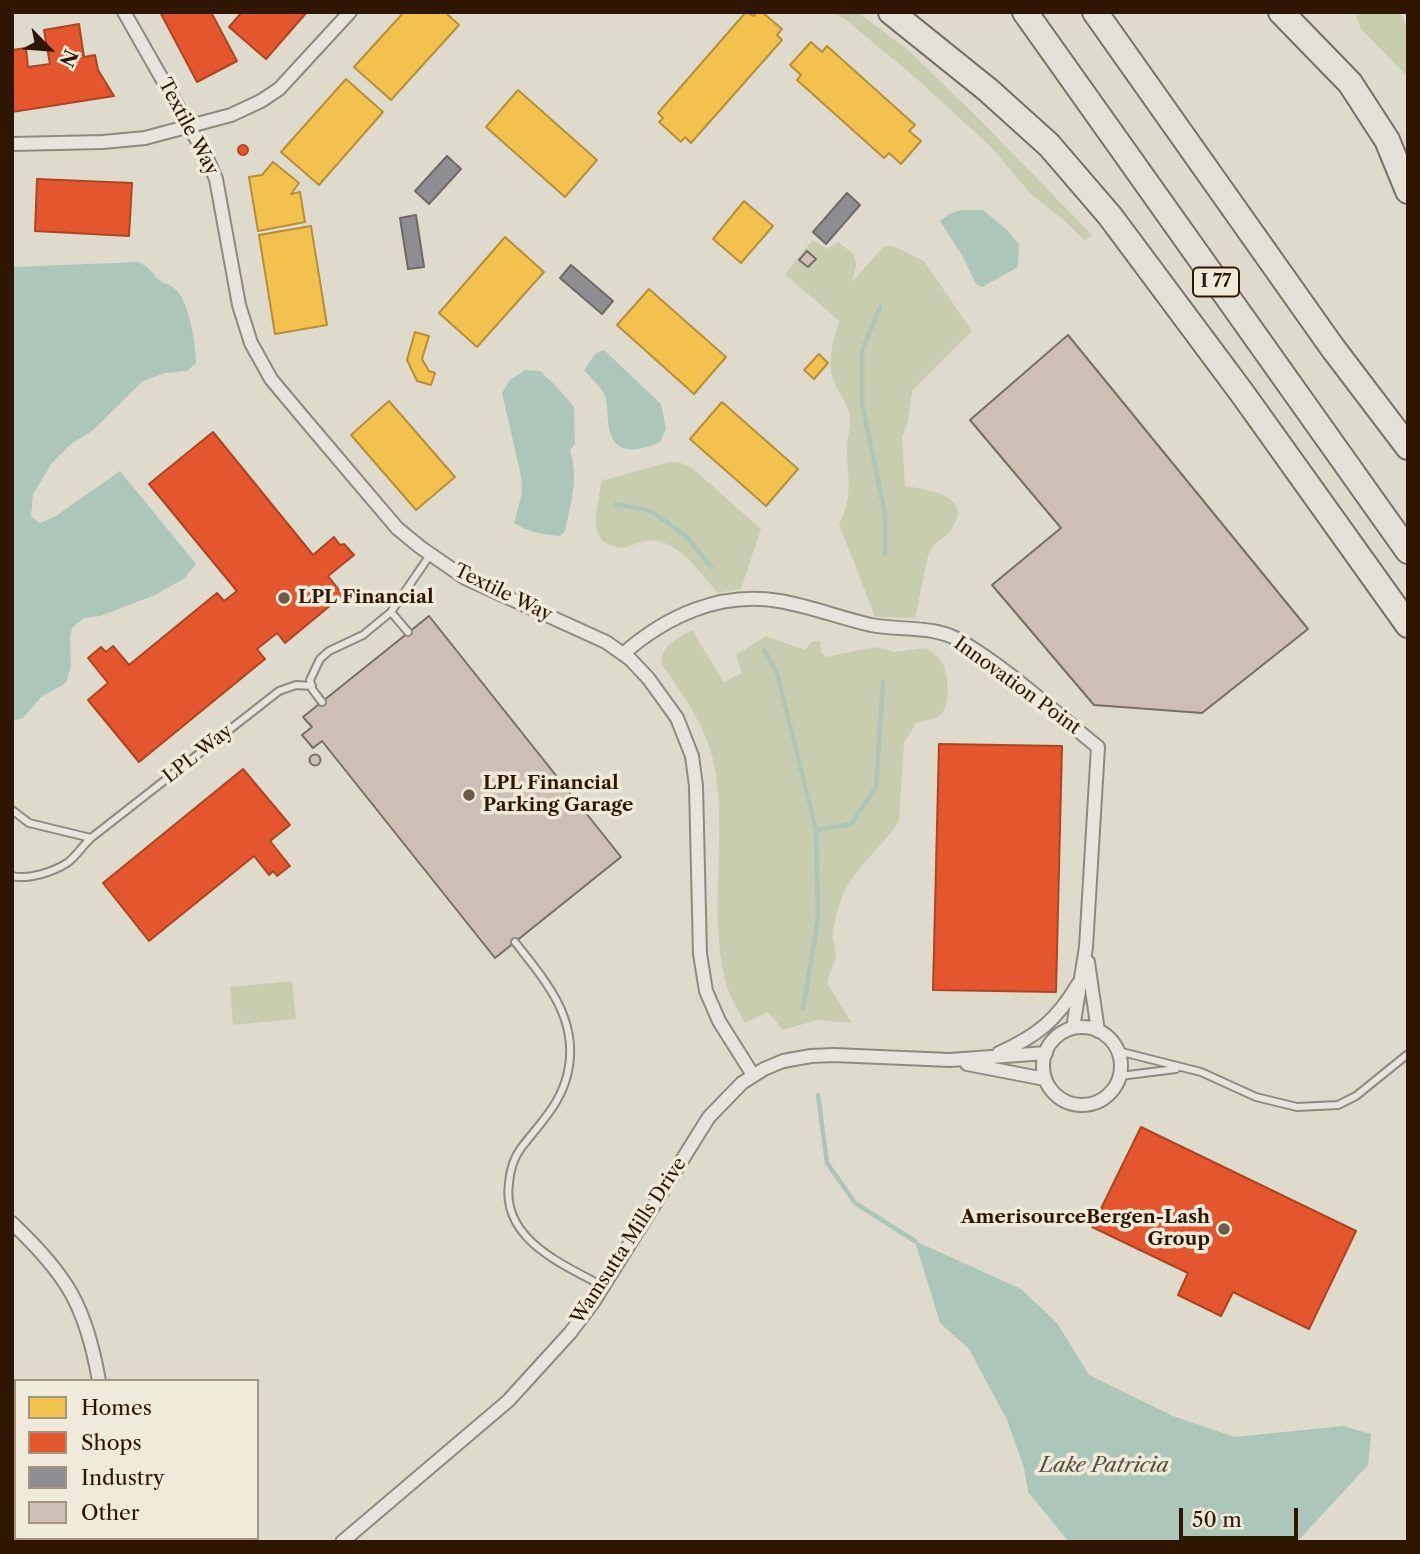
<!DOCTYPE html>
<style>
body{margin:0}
#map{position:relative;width:1420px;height:1554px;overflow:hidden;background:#dedbcd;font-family:"Libre Caslon Text",serif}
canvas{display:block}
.frame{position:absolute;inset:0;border:14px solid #2f1600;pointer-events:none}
.legend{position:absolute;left:14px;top:1379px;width:245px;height:161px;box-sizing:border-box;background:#efead9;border:2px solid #a29582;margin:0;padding:9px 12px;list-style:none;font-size:21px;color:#2f1600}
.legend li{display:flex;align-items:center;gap:14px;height:35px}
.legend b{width:35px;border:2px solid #a29582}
.north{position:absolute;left:14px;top:14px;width:70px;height:70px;-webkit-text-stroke:5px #efead9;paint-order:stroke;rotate:115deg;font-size:19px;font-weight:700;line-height:28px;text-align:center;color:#2f1600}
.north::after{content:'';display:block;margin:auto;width:24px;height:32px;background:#2f1600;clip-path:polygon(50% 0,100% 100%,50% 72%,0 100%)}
.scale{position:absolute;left:1179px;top:1508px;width:119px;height:32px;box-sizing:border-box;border:4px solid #2f1600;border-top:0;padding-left:9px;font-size:21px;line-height:24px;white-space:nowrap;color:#2f1600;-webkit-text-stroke:5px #efead9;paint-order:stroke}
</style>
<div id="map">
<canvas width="1420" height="1554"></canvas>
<div class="frame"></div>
<ul class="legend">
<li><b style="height:19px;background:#f2c14e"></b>Homes</li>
<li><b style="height:19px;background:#e4572e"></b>Shops</li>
<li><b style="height:19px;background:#8d8d92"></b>Industry</li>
<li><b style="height:19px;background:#cebfb5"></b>Other</li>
</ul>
<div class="north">N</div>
<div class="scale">50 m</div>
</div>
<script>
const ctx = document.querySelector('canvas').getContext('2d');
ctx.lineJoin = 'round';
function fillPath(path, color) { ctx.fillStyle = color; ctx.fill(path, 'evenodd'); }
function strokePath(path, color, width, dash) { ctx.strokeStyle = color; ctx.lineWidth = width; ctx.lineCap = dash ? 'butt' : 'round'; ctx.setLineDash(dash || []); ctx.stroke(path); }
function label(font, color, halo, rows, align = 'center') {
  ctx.font = font + ' "Libre Caslon Text",serif'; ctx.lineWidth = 7; ctx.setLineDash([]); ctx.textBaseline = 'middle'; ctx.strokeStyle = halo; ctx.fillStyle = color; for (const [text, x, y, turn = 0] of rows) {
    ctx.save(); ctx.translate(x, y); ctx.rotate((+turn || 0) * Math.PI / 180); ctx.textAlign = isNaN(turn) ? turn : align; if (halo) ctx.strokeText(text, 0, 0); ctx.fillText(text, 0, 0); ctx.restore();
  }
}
const green = new Path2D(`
 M832 12H857L907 49 981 121 1092 235 1085 241 1066 222 1031 194 992 148 916 78 846 20Z
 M1355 12H1400L1408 31V77L1361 29Z
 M813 240 827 249 838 242 854 254 856 265 852 282 884 246H893L924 261 972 331 912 391 907 426 902 436 905 486C927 490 976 495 951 530 944 540 935 540 929 552L915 618 875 617 839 524C855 494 846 475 847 445 848 434 852 423 849 413 846 400 837 391 833 379 827 362 834 337 839 321L785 274Z
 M669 462H678L692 468 761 529 741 589 718 593C702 575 682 545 657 541 645 538 637 544 626 547 621 549 615 547 610 545 586 537 600 500 601 481Z
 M692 630 724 682 742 673 736 655 766 636 805 650 813 641H820L821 652 826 657 875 647 895 652 926 648C933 653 939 657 943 664 948 675 952 710 938 717 932 720 922 720 916 723L904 743 899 821C880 852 850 868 839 906 836 914 834 924 833 932 832 941 837 950 835 960 833 969 827 975 828 985L852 1023 817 1020 783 1030 768 1012 745 1023C737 1009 728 995 725 979 708 909 728 835 714 764 706 726 684 696 662 665 659 646 677 639 692 630Z
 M292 981 296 1019 233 1025 230 987Z`);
const water = new Path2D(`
 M961 210H983L1007 230 1019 244 1018 267 982 287 976 284 962 255 940 221 949 214Z
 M138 262C151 268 150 271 159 280 163 284 170 284 174 288 189 299 196 345 196 363L187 371 165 373 143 381 92 431 71 444 52 463 33 494 31 516 40 523 56 516 120 471 196 564 185 578 155 595 100 616 84 618 72 628 70 637 71 666 66 683 41 697 23 718 12 721V267Z
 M604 350 661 404 666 429 660 442C644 449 619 457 611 435 606 423 609 409 605 396 601 386 591 379 584 370L596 353Z
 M526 370 540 371 555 385 574 407 575 444 570 450C579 478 571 503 565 531L560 536C544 535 527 532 514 523L522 493 521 476 502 393 510 380Z
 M915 1241 1021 1289 1057 1323 1089 1375 1173 1416 1235 1437 1343 1426 1371 1434 1368 1465 1297 1542H1069L1028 1492 1024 1468 1007 1420 969 1349 940 1323Z`);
const homes = new Path2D(`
 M404 12H445L459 25 391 100 354 67Z
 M746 12 754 16 757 12H762L782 29 777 35 782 40 691 143 685 137 681 142 659 122 663 118 658 113Z
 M811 42 822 52 827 46 915 125 909 131 921 141 901 164 889 153 884 158 797 80 801 75 790 65Z
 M346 79 383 112 319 185 281 152Z
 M518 90 597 160 565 197 486 127Z
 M273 162 299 183 291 194 300 192 305 222 258 231 249 177 262 175Z
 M744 201 773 226 741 263 713 239Z
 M311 226 327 325 275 334 259 235Z
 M505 237 544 272 477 347 439 313Z
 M649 289 726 357 694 394 617 325Z
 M415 332 429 336 422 359 429 371 435 373 431 385 417 381 407 360Z
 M819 354 828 363 814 379 804 370Z
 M389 401 455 477 416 510 351 435Z
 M722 402 798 469 766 506 690 439Z`);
const shops = new Path2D(`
 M160 12H211L237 61 197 82Z
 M242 12H307L266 59 229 27Z
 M79 24 84 57 95 55 98 70 114 96 12 112V50L26 48 28 67 50 64 44 30Z
 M238 150a5 5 0 1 1 10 0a5 5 0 1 1-10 0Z
 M37 179 132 183 129 236 35 231Z
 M213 432 313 555 334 537 340 545 344 544 354 555 328 576 343 595 285 643 277 633 257 649 265 659 139 762 88 700 108 683 88 658 101 647 106 652 113 646 129 665 217 593 224 601 237 591 149 484Z
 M939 744 1062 746 1056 992 933 990Z
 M243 769 290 825 270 841 290 866 277 876 273 871 269 875 254 856 149 941 103 883Z
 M1141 1127 1356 1231 1309 1329 1233 1292 1221 1316 1178 1295 1188 1273 1092 1227Z`);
const industry = new Path2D(`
 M447 156 461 169 429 204 415 191Z
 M847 193 860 205 826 244 813 232Z
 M416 215 424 267 408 269 400 218Z
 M571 265 613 301 602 314 560 278Z`);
const stream = new Path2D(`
 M880 307 862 351V404L885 514V554
 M616 504 651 511 687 537 711 567
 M764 650 777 673 816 830 818 919 803 1009
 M816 830 851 824 876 787 883 682
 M818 1095 827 1163 855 1203 915 1241`);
const building = new Path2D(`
 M807 251 816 259 808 267 799 260Z
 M1068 335 1308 629 1202 713 1094 705 992 585 1061 528 970 420Z
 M429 616 621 857 495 958 322 741 313 748 302 735 312 727 303 717Z
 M309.5 760a5.5 5.5 0 1 1 11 0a5.5 5.5 0 1 1-11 0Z`);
const service = new Path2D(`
 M391 612 408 632
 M322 702 312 689 310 680 320 659 329 651 363 635 391 612 430 555
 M12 810 29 823 91 838
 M12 876C28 880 53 872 67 863 76 857 83 845 91 838L279 691 296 685 312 686
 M515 942C544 979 577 1016 569 1066 564 1101 541 1122 521 1148 513 1159 510 1171 509 1183 501 1239 562 1264 603 1286
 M1118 1051 1201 1072 1256 1097 1297 1107 1338 1105 1356 1096 1408 1054
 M1120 1076 1176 1069`);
const minor = new Path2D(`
 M124 12 206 156 216 179 239 305 251 343 271 379 307 422 397 528 420 547 465 578 606 642 630 659 648 678 677 718 692 756 696 786 700 954 706 991 719 1021 753 1075
 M12 144 103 142 145 138 231 115 261 101 279 89 350 12
 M623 654C666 616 721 591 779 601 810 606 840 618 871 625 901 631 932 625 959 640 1009 669 1053 711 1098 747L1086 947 1073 1028
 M1088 962 1098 1031
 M1043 1066a39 39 0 1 1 78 0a39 39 0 1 1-78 0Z
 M999 1053C1037 1036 1057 1020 1078 984
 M967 1064 1045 1079
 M12 1223C67 1275 86 1306 99 1381
 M146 1538 149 1542
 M342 1542 508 1401 570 1333 592 1304 709 1117 742 1083 764 1069 783 1061 811 1056 834 1055 950 1060 1046 1053`);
const motorway = new Path2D(`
 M891 12 988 90 1049 145 1110 216 1242 393 1408 625
 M1025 12 1408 551
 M1095 12 1332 347 1408 447
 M1281 12 1350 83 1387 140 1408 191`);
const markers = [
 [284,598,7,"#6c5b48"],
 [469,795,7,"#6c5b48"],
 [1224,1229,7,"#6c5b48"]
];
const shields = [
 [1216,282,46]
];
const shieldNames = [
 ["I 77",1216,282]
];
const streetNames = [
 ["Textile Way",188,127,62],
 ["Textile Way",503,593,26],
 ["Innovation Point",1017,686,36],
 ["LPL Way",198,754,-38],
 ["Wamsutta Mills Drive",629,1241,-57]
];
const poiNames = [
 ["LPL Financial",298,598],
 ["LPL Financial",483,784],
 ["Parking Garage",483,806],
 ["AmerisourceBergen-Lash",1210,1218,"right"],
 ["Group",1210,1240,"right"]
];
const waterNames = [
 ["Lake Patricia",1104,1466]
];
fillPath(green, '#c7cdae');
fillPath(water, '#acc6b9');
fillPath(homes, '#f2c14e');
strokePath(homes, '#b88e37', 2);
fillPath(shops, '#e4572e');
strokePath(shops, '#ae4420', 2);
fillPath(industry, '#8d8d92');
strokePath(industry, '#716966', 2);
strokePath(stream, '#acc6b9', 4.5);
fillPath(building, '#cebfb5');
strokePath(building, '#766f64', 2);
strokePath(service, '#8f8a7f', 10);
strokePath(minor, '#8f8a7f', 16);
strokePath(motorway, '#766f64', 28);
strokePath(service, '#e6e4dd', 6);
strokePath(minor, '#e6e4dd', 12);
strokePath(motorway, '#e2e0d7', 24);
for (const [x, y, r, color] of markers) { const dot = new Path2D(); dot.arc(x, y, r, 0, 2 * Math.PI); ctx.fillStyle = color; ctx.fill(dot); strokePath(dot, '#efead9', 2.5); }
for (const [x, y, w] of shields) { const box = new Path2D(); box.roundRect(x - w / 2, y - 14.5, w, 29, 5); ctx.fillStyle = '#efead9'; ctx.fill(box); strokePath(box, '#2f1600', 2); }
label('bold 18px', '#2f1600', null, shieldNames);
label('19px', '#2f1600', '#efead9', streetNames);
label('bold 19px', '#2f1600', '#efead9', poiNames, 'left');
label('italic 21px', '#53503e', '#efead9', waterNames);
</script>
